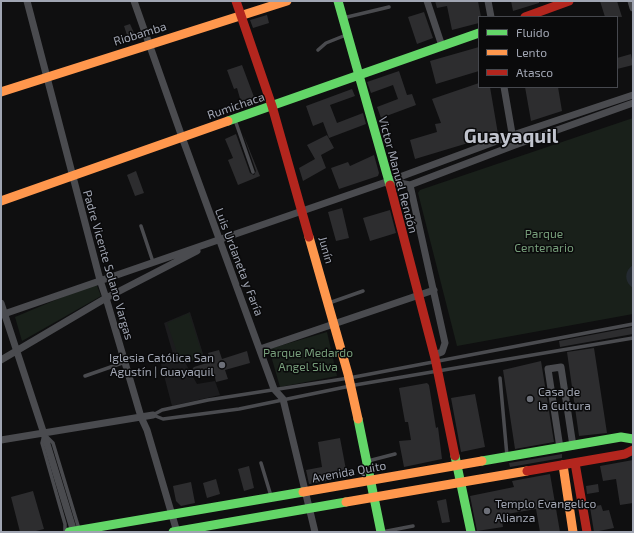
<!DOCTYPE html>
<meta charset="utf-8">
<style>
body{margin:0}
#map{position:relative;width:634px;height:533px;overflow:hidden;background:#0f0f10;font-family:"Exo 2",sans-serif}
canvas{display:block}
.frame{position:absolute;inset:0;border:2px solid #a0a5b2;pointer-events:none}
.legend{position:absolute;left:478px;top:16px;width:140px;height:72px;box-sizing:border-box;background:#0a0a0b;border:1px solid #46484e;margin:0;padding:5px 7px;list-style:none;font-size:12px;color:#a0a5b2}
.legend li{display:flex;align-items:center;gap:8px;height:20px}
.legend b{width:20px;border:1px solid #46484e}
</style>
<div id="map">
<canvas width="634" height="533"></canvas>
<div class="frame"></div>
<ul class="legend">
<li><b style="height:5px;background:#63d668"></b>Fluido</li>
<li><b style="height:5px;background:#ff974d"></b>Lento</li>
<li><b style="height:5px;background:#b3261e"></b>Atasco</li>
</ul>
</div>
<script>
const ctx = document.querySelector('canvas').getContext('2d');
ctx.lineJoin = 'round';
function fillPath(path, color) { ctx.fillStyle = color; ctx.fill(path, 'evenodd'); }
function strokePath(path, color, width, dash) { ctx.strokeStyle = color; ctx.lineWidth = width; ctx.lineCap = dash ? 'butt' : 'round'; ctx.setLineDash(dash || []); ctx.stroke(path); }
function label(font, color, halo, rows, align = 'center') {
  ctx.font = font + ' "Exo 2",sans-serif'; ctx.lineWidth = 3; ctx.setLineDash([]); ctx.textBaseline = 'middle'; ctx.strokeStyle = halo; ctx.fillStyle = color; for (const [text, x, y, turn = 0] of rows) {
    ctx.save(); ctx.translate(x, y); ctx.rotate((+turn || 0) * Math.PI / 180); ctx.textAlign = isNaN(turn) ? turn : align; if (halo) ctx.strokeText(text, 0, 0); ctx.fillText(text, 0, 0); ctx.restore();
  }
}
const built = new Path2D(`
 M190 312 204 357 186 364 197 384 215 381 220 395 172 406 161 364 175 361 164 323Z`);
const green = new Path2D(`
 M633 118V314L457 346 418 193 420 190Z
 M96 283 101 296 22 341 15 317Z
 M189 313 203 357 181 364 167 323Z
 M327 332 337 376 280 387 269 349Z`);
const water = new Path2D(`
 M633 265V288C624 282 624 271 633 265Z`);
const building = new Path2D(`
 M435 1H478L481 17H479V23L452 30 447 6 437 8Z
 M511 1H539V3L513 11Z
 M600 1H617L622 17H605Z
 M424 12 433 38 417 44 408 17Z
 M267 15 269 23 253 28 250 20Z
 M130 24 135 35 128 38 124 26Z
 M479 47V71L436 84 430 61Z
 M631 54 633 65 617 69V58Z
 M242 65 254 97 241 102 237 88 234 89 227 70Z
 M399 71 407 95 412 94 416 105 381 118 377 107 398 99 393 85 371 93 367 82Z
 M479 83V87H490L498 134 415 159 410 140 437 132 435 124 441 123 432 99Z
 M525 87H558L562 111 531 121Z
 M352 89 355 96 330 105 337 123 363 113 366 124 329 138 323 122 313 126 306 106Z
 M236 134 250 173 254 175 256 171 243 134 260 176 238 185 228 160 233 158 225 139Z
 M327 135 334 148 321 155 326 168 303 181 299 168 315 159 307 145Z
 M374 155 379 173 378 176 339 189 331 168 348 162 350 166Z
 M136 171 144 193 135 196 127 175Z
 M342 208 349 238 336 241 328 212Z
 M390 210 396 233 370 241 363 218Z
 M633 327V334L560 347 559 341Z
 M594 348 607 433 579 436 567 352Z
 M219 350 222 359 247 351 250 363 225 370 228 379 216 382 214 373 197 377 191 374 190 372 194 367 210 362 208 353Z
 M541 361 554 442 515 449 503 370Z
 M427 383 429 385 436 428 438 427 442 459 404 467 399 441 411 440 408 422H405L399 388Z
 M475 394 485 447 461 452 451 398Z
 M340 438 347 475 345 478 309 484 306 470 322 467 318 442Z
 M562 454V458L510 467 509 463Z
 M633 460V503L620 505 616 479 603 481 600 466Z
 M249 466 254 488 244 491 238 469Z
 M550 474 560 532H540L536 509 501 515 503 527 477 531 470 496 514 487 512 481Z
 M216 479 220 494 207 498 203 483Z
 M191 482 195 503 181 506 176 501 173 486Z
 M598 484 599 492 587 494 586 486Z
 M33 491 44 529 32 532H20L11 497Z
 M446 499 450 522 442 523 437 501Z
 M601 505 603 511 609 510 614 528 594 532 590 507Z`);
const lane = new Path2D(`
 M343 18 389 7
 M318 50 326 43 346 35
 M235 120 253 172
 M141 226 153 262
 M329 303 363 291
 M85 376 125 362
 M500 378 507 456
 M153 415 162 410 208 400 349 378 633 324
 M153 415 163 419 239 409 355 385 633 338
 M47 437 53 443 79 529
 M43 439 42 443 65 524V532
 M368 461 395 454
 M261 463 271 496
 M382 532 413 526`);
const street = new Path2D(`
 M27 1 100 280 106 298 141 417 147 430 177 532
 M134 1 182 137 274 389 283 399 315 532
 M427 1 442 46
 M488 1 491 17
 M631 1 633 8
 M504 87 513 139
 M389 181 410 185 515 145 633 103
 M410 185 445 343 442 352 434 355
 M1 303 44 434 74 532
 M1 315 389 181 513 135 633 95
 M260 349 434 290
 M1 360 106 298 197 251
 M1 440 153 415
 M560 448 548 369 561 367 573 446`);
const fast = new Path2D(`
 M338 1 390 185
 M228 121 479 33
 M358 419 381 532
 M455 456 471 532
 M482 461 621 437 633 439
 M69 532 303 492
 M173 532 346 502`);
const slow = new Path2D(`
 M1 92 287 1
 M1 201 228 121
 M309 237 348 374 358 419
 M563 465 573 532
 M303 492 482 461
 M346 502 527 471`);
const jam = new Path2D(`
 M236 1 272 106 309 237
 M525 17 569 1
 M390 185 435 358 455 456
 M575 463 587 532
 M527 471 625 454 633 450`);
const markers = [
 [222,365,4,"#6d7079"],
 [530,399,4,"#6d7079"],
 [487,511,4,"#6d7079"]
];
const streetNames = [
 ["Riobamba",140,34,-17],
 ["Rumichaca",236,106,-19],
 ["Victor Manuel Rendón",398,175,75],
 ["Junín",326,250,74],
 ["Luis Urdaneta y Faría",239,262,69],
 ["Padre Vicente Solano Vargas",108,265,74],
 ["Avenida Quito",349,472,-10]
];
const parkNames = [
 ["Parque",544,234],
 ["Centenario",544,248],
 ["Parque Medardo",308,353],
 ["Angel Silva",308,367]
];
const poiNames = [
 ["Iglesia Católica San",214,358,"right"],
 ["Agustín | Guayaquil",214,372,"right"],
 ["Casa de",538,392],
 ["la Cultura",538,406],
 ["Templo Evangelico",495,504],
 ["Alianza",495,518]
];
const townNames = [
 ["Guayaquil",511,136]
];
fillPath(built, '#1c1c1e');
fillPath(green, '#19201a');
fillPath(water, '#242a31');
fillPath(building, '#2d2d2f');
strokePath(lane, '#4a4b4f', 3.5);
strokePath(street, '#4a4b4f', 7);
strokePath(fast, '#63d668', 9);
strokePath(slow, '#ff974d', 9);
strokePath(jam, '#b3261e', 9);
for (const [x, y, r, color] of markers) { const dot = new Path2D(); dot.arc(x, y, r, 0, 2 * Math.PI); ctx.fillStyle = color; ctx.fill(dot); strokePath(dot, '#0a0a0b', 1.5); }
label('12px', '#a0a5b2', '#0a0a0b', streetNames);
label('12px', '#769d7a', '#0a0a0b', parkNames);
label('12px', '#a0a5b2', '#0a0a0b', poiNames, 'left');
label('bold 20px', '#c1c4ce', '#0a0a0b', townNames);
</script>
